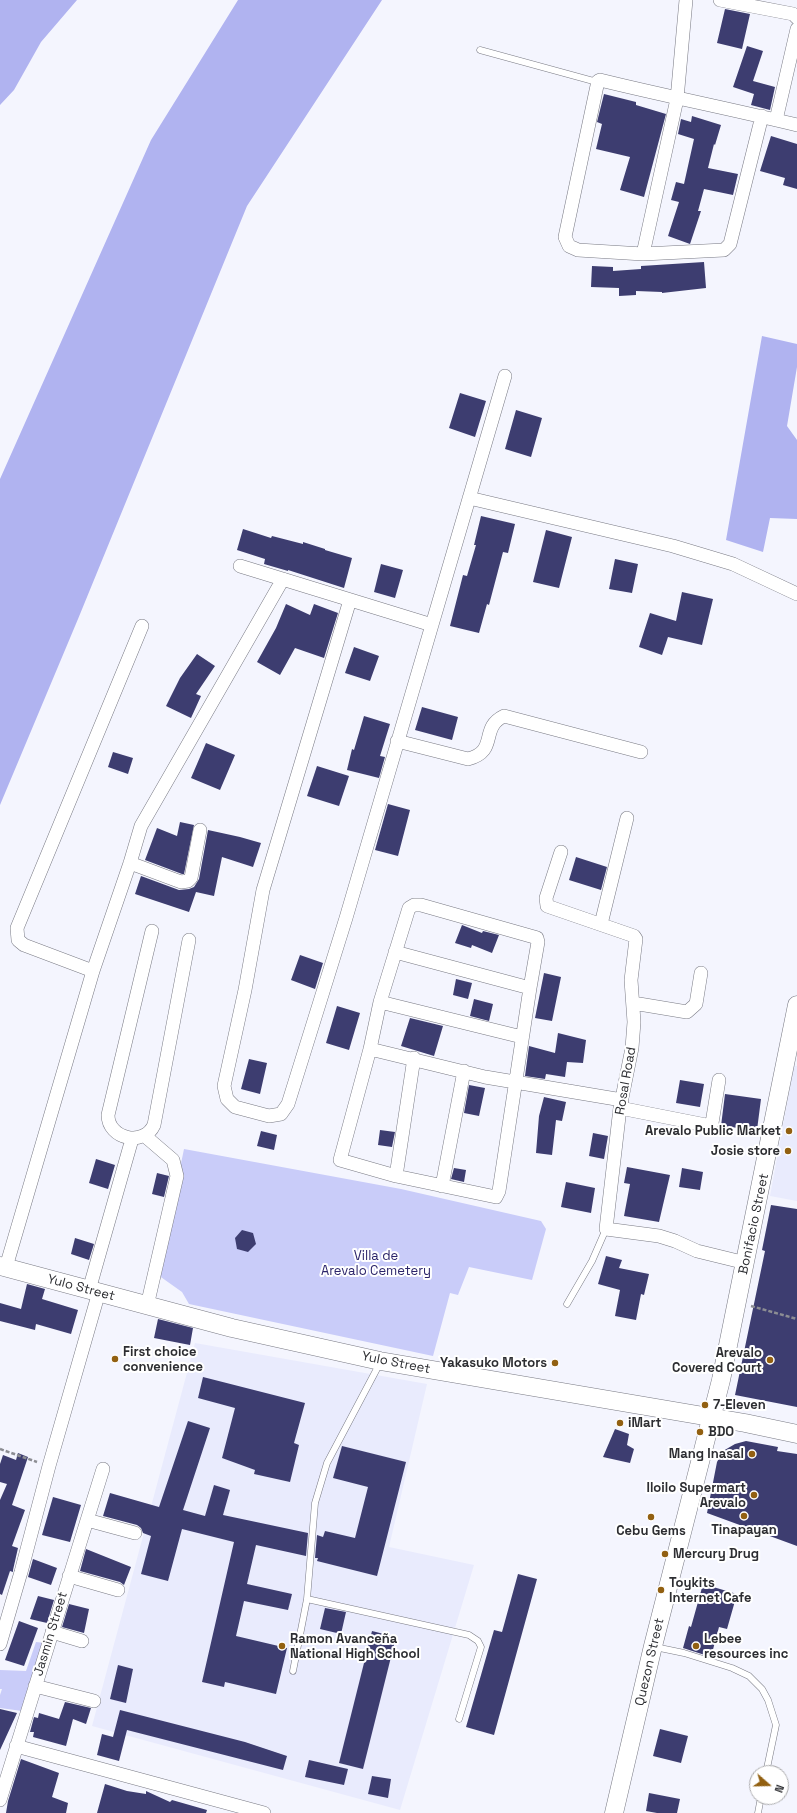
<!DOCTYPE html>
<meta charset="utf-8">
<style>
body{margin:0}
#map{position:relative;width:797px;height:1813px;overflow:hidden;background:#f4f5fe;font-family:"Space Grotesk",sans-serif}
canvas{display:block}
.north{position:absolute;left:749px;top:1765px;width:40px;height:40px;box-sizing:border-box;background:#fff;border:1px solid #ababad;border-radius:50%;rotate:110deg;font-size:11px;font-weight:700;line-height:16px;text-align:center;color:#2d2e32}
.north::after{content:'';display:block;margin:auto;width:14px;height:18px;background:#926011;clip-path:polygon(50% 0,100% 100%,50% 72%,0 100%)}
</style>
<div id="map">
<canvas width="797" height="1813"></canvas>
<div class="north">N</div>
</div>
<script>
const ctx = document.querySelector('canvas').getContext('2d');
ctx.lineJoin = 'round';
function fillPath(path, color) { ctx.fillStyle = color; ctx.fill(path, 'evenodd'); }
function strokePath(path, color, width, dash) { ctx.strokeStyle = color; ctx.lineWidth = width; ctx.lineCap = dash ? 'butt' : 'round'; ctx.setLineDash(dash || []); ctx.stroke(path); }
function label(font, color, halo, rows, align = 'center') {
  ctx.font = font + ' "Space Grotesk",sans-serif'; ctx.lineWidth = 4; ctx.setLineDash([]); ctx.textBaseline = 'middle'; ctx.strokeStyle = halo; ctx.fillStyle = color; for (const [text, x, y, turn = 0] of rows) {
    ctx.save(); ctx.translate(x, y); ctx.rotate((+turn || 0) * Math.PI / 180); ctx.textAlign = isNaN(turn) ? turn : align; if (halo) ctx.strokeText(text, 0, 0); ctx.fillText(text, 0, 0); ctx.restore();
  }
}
const built = new Path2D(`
 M794 1066H797V1201L770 1196Z
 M195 1343 427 1384 389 1547 474 1565 400 1810 92 1726Z`);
const green = new Path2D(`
 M184 1149 401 1189 541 1221 546 1229 532 1280 469 1267 458 1295 450 1293 433 1356 189 1304 182 1292 158 1275Z
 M36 1642 45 1643 22 1711 0 1708V1695L2 1689H0V1670L26 1671Z`);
const water = new Path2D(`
 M0 0H77L41 42 14 90 0 105Z
 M238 0H382L247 206 78 619 0 805V479L151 140Z
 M762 336 797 344V367L787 426 797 440V519L770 518 763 552 726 540Z`);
const building = new Path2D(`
 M725 9 750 14 742 49 717 43Z
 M747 46 763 51 753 81 775 87 770 110 751 105 754 94 733 87Z
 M604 94 636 102V105L666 114 644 197 620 190 630 157 596 149 602 124 597 122Z
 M692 116 721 125 715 145 714 144 708 168 738 174 733 195 704 189 698 211H701L690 244 668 236 679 202 671 200 676 182 684 184 694 139 678 134 681 119 691 122Z
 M771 136 797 144V189L783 185 785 178 760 171Z
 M704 262 706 288 662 293V292L636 291V295L619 296V288L591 287 592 266 613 267V271L641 269V266Z
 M460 393 486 401 475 437 449 428Z
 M516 410 542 418 531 457 505 449Z
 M481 516 515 524 508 553 503 552 489 605 487 604 479 633 450 626 463 575 467 576 476 545H474Z
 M243 529 271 538 272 536 303 544V542L325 549V550L352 558 344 588 288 570V571L264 564 265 559 237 550Z
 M546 530 572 537 559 588 533 582Z
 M615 559 638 564 632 593 609 589Z
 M381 564 403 570 395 598 374 592Z
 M682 592 713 599 702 645 668 637 662 655 639 647 650 613 676 621Z
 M286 604 310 615 314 604 338 613 324 658 295 648 280 675 257 662 276 628Z
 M354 647 379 656 370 681 345 673Z
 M197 654 215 666 196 694 201 696 191 718 166 706 180 678Z
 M422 707 458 717 452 740 415 730Z
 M364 716 390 724 380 756 385 757 379 778 347 770 352 749 354 750Z
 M206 743 235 755 220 790 191 778Z
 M113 752 133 758 128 774 108 767Z
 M317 766 349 776 339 806 307 796Z
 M388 804 410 810 398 856 375 850Z
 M180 822 194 825 184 874H182L145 860 157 828 177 836Z
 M208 830 240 837 261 843 253 867 222 857 214 896 196 892 189 912 135 894 141 876 179 890 189 889 194 887 199 879Z
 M576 857 607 867 601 890 569 880Z
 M462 925 482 933 483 931 499 935 492 953 472 945 471 948 455 943Z
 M300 955 323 963 315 989 291 980Z
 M544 973 561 977 552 1021 535 1018Z
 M456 979 472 983 468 999 453 995Z
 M474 999 493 1004 489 1021 470 1016Z
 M337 1006 360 1013 349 1050 326 1043Z
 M410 1018 443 1026 434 1056 401 1046Z
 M558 1033 586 1040 583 1063 567 1062 565 1077 546 1074 545 1079 525 1076 529 1046 555 1053Z
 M249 1059 267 1063 260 1094 241 1089Z
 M680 1080 704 1084 700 1107 676 1103Z
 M469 1085 485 1088 479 1116 464 1113Z
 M725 1094 761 1099 757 1130 721 1126Z
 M544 1097 566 1102 562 1121 556 1120 552 1155 536 1153 539 1116Z
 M380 1130 395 1132 392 1147 378 1145Z
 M261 1131 277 1135 274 1150 257 1146Z
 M593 1133 608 1136 604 1159 589 1156Z
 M96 1159 115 1165 108 1189 89 1183Z
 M627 1167 670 1175 659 1222 624 1216 630 1184 624 1183Z
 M454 1168 466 1170 464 1182 451 1179Z
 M682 1168 703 1172 700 1190 679 1187Z
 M157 1173 169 1176 164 1197 152 1194Z
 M566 1182 595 1188 591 1213 561 1207Z
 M771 1205 797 1209V1407L735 1395 765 1251 762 1250Z
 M242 1230 253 1233 256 1244 248 1252 237 1249 235 1238Z
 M75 1238 94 1244 89 1260 71 1254Z
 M606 1256 622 1260 619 1268 649 1274 644 1295 641 1294 636 1320 615 1316 620 1290 598 1284Z
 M27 1284 45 1289 42 1299 78 1310 71 1334 36 1324 35 1330 0 1321V1303L21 1309Z
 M158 1319 193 1328 190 1345 154 1338Z
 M203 1377 305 1403 294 1443 299 1445 290 1482 254 1474 255 1470 222 1458 235 1408 198 1398Z
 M188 1421 210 1428 183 1510 205 1516 214 1485 230 1490 223 1515 308 1533 306 1556 256 1545 247 1584 292 1594 288 1610 244 1601 236 1636 287 1648 276 1694 225 1682 224 1687 202 1682 234 1542 182 1529 168 1581 141 1574 151 1536 143 1533 141 1528 137 1525 103 1516 110 1493 159 1507Z
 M615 1429 629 1434 627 1445 634 1449 630 1463 603 1457Z
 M746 1441 778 1447 777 1451 797 1454V1546L707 1513 717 1462 723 1451 735 1444Z
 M342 1446 406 1462 377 1576 317 1561 318 1558H315L317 1535 323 1537 325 1531 355 1538 368 1487 333 1478Z
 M18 1453 28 1457 12 1505 25 1510 12 1546 18 1548 13 1570V1572L10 1571 2 1595 0 1594V1500L7 1484 0 1482V1464L3 1455 16 1460Z
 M53 1497 81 1505 70 1542 42 1535Z
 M86 1549 131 1567 124 1585 120 1582 80 1571Z
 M33 1559 57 1568 51 1585 28 1577Z
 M518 1574 537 1579 494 1735 466 1727 494 1630 502 1632Z
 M703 1584 737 1594 727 1629 719 1627 711 1657 683 1648 689 1626 691 1627Z
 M38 1596 54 1600 47 1623 30 1619Z
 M69 1604 89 1609 84 1633 62 1627Z
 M325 1608 346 1612 341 1634 320 1629Z
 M19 1621 38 1628 24 1666 5 1660Z
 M372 1631 396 1637 363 1769 339 1763Z
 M118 1665 133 1669 126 1703 110 1699Z
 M65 1702 91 1708 86 1724 73 1719 66 1746 33 1737 34 1732H30L34 1717 38 1718 39 1713 59 1719Z
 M0 1709 17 1713 0 1750Z
 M120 1710 245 1742 287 1756 283 1770 127 1730 119 1761 97 1755 102 1734 113 1737Z
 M660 1729 688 1736 681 1763 653 1756Z
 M21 1759 59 1773 52 1797 68 1803 66 1813H6L8 1801Z
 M309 1760 348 1769 344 1785 305 1777Z
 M372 1776 391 1779 388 1798 368 1794Z
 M105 1784 127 1791 146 1794V1791L170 1802 172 1800 207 1810 206 1813H97Z
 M649 1793 680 1799 677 1813H657L646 1811Z`);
const path = new Path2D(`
 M751 1306 797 1319
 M0 1449 37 1462`);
const lane = new Path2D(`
 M480 50 597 82
 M567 1304 592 1261 606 1229
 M307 1599 469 1635 478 1641 481 1647 459 1719
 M655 1647 684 1653 732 1668 749 1676 762 1689 768 1700 776 1725 766 1773
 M293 1671 307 1599 315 1503 327 1463 380 1363
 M758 1813 761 1797`);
const street = new Path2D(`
 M720 0 793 14 797 18
 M762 116 730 244 724 250 643 254 578 250 569 246 565 237 598 81 600 80C665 96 731 109 797 125
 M776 120 797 29
 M643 254 677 99 686 0
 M469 498 673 546 733 564 797 594
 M240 566 432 625
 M350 600 263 890 245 990 224 1086 227 1099 235 1107 269 1116 281 1114 288 1104 346 918 505 376
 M397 741 468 759C499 751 479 728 504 716L641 752
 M561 852 546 898 547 906 634 936 636 939 631 980 634 1022 632 1048 620 1108 606 1229 659 1236 675 1241 697 1251 746 1263
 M130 863 181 882 188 881 191 878 200 830
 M414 905H421L534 937 537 938 538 942 530 988 499 1191 496 1197 396 1176 340 1160 370 1049 380 1002 409 908Z
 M601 924 627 818
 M152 931 108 1115C108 1139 144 1147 154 1125L189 940
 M395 952 530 988
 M93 971 24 945 18 940 17 928 142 626
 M380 1002 522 1037
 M633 1003 687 1012 696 1004 701 973
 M370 1049 485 1077 622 1100
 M620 1108 706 1125 712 1123 719 1080
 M145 1136 173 1160 177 1176 147 1306
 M396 1176 414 1058
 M442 1186 464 1071
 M6 1267 93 971 130 863 141 826 283 579
 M89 1290 132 1139
 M87 1520 135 1533
 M69 1576 118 1590
 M52 1632 82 1641
 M0 1644 21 1572 49 1466 99 1292
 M35 1686 94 1701
 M16 1746 264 1813
 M0 1800 103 1469`);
const secondary = new Path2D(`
 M0 1266 232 1328 380 1361 745 1423 797 1434
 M614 1813 653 1646 721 1380 797 1005`);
const markers = [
 [789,1131,4,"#926011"],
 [788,1151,4,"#926011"],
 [115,1359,4,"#926011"],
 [770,1360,4,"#926011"],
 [555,1363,4,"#926011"],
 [705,1405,4,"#926011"],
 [620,1423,4,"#926011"],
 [700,1432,4,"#926011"],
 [752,1454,4,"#926011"],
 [754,1495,4,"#926011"],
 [744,1516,4,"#926011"],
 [651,1517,4,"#926011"],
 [665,1554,4,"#926011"],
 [661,1590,4,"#926011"],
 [282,1646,4,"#926011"],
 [696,1646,4,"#926011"]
];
const streetNames = [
 ["Rosal Road",626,1081,-80],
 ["Bonifacio Street",754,1224,-78],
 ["Yulo Street",81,1288,15],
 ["Yulo Street",396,1363,11],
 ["Jasmin Street",51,1634,-73],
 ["Quezon Street",650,1662,-77]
];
const poiNames = [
 ["Arevalo Public Market",781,1131,"right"],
 ["Josie store",780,1151,"right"],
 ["First choice",123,1352],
 ["convenience",123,1367],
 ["Arevalo",762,1353,"right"],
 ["Covered Court",762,1368,"right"],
 ["Yakasuko Motors",547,1363,"right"],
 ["7-Eleven",713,1405],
 ["iMart",628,1423],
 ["BDO",708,1432],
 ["Mang Inasal",744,1454,"right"],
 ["Iloilo Supermart",746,1488,"right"],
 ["Arevalo",746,1503,"right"],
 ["Tinapayan",744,1530,"center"],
 ["Cebu Gems",651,1531,"center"],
 ["Mercury Drug",673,1554],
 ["Toykits",669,1583],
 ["Internet Cafe",669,1598],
 ["Ramon Avanceña",290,1639],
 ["National High School",290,1654],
 ["Lebee",704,1639],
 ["resources inc",704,1654]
];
const parkNames = [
 ["Villa de",376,1256],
 ["Arevalo Cemetery",376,1271]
];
fillPath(built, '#e9ebfd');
fillPath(green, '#c9ccf9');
fillPath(water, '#b0b3f0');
fillPath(building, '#3d3d70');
strokePath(lane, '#797a84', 7);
strokePath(street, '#797a84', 14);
strokePath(secondary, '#797a84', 19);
strokePath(path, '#8c8d93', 2.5, [4, 2]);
strokePath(lane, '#fff', 6);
strokePath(street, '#fff', 13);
strokePath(secondary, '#fff', 18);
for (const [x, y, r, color] of markers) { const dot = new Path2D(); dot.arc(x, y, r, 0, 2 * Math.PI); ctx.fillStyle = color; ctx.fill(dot); strokePath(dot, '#fff', 1.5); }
label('13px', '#2d2e32', '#fff', streetNames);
label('bold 13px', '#2d2e32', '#fff', poiNames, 'left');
label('13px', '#2b246a', '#fff', parkNames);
</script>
